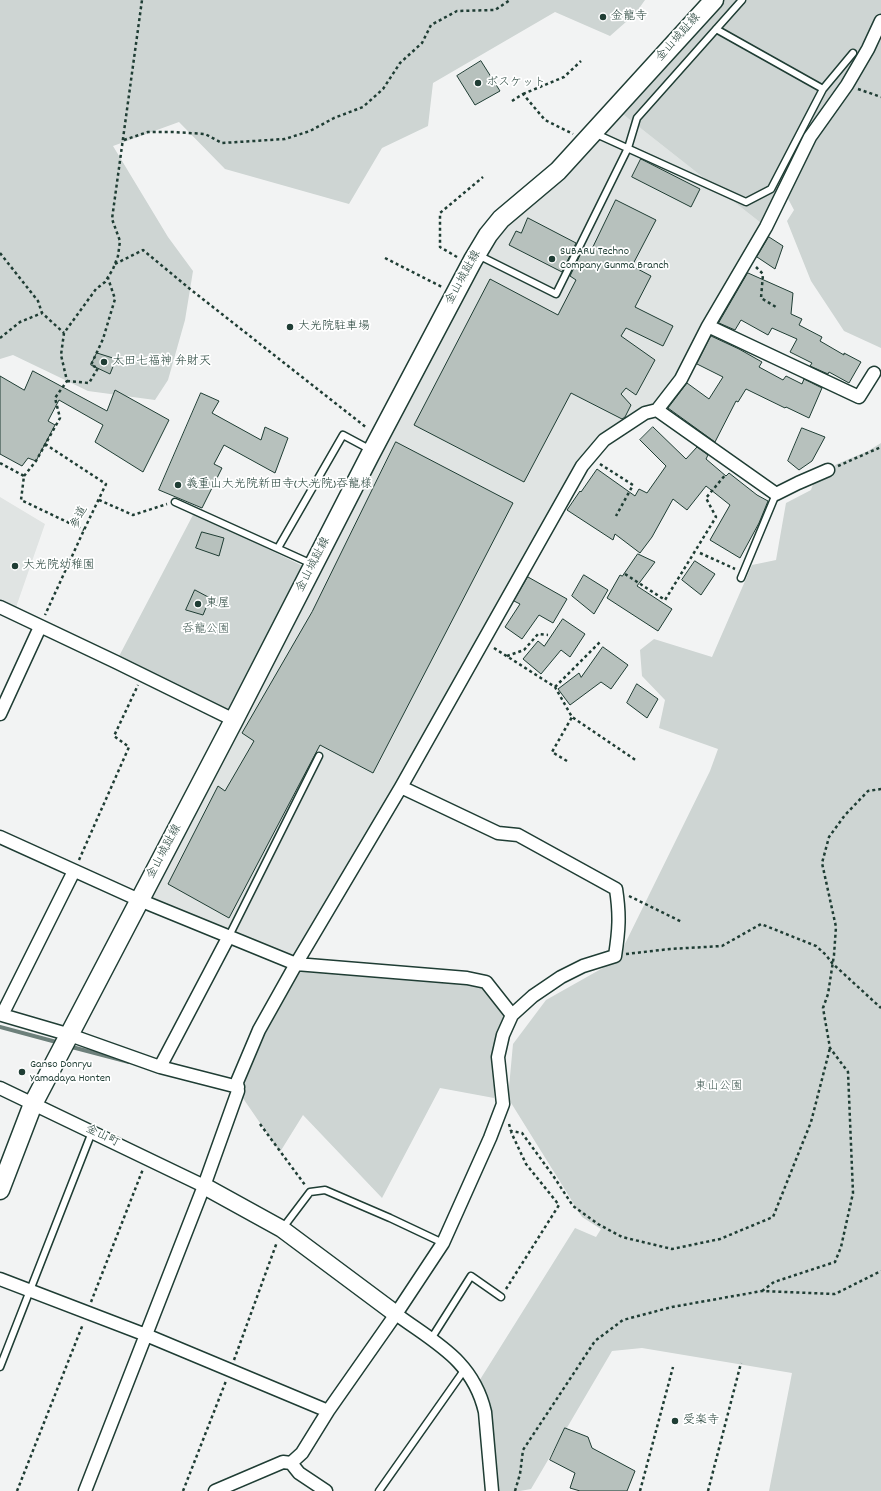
<!DOCTYPE html>
<meta charset="utf-8">
<style>
body{margin:0}
canvas{display:block;background:#f2f3f3}
</style>
<canvas width="881" height="1491"></canvas>
<script>
const ctx = document.querySelector('canvas').getContext('2d');
ctx.lineJoin = 'round';
function fillPath(path, color) { ctx.fillStyle = color; ctx.fill(path, 'evenodd'); }
function strokePath(path, color, width, dash) { ctx.strokeStyle = color; ctx.lineWidth = width; ctx.lineCap = dash ? 'butt' : 'round'; ctx.setLineDash(dash || []); ctx.stroke(path); }
function label(font, color, halo, rows, align = 'center') {
  ctx.font = font + ' Dekko,"Klee One",sans-serif'; ctx.lineWidth = 3.5; ctx.setLineDash([]); ctx.textBaseline = 'middle'; ctx.strokeStyle = halo; ctx.fillStyle = color; for (const [text, x, y, turn = 0] of rows) {
    ctx.save(); ctx.translate(x, y); ctx.rotate((+turn || 0) * Math.PI / 180); ctx.textAlign = isNaN(turn) ? turn : align; if (halo) ctx.strokeText(text, 0, 0); ctx.fillText(text, 0, 0); ctx.restore();
  }
}
const built = new Path2D(`
 M615 108 766 227 657 410 604 440 582 466 296 964 140 900 473 260Z
 M0 497 45 524 14 613 0 607Z`);
const green = new Path2D(`
 M0 0H645L635 14 610 36 555 12 433 83 428 126 382 148 349 204 225 169 179 122 113 146 168 237 193 271 185 320 168 380 155 400 88 391 13 355 0 359Z
 M714 0H881V348L844 331 811 281 787 221 794 210 784 191 766 227 615 108Z
 M881 443V1491H769L792 1373 642 1348 612 1351 531 1489 520 1491H491L476 1386 575 1228 596 1237 601 1229 582 1217 508 1098 513 1044 546 1000 617 960 710 771 718 749 659 728 665 700 642 676 640 650 654 639 712 657 752 565 776 560 786 503 811 490 815 478 837 464 868 451Z
 M194 513 311 570 234 720 116 662Z
 M296 964 486 982 512 1015 498 1057 494 1098 440 1088 382 1198 303 1115 280 1152 238 1091Z`);
const stream = new Path2D(`
 M0 1027 60 1043
 M68 1046 129 1062`);
const building = new Path2D(`
 M481 61 500 91 475 105 457 76Z
 M641 159 700 189 691 207 632 177Z
 M616 200 656 220 632 266 651 276 635 307 673 326 663 346 626 328 621 336 655 360 636 395 626 388 621 394 631 405 625 417 622 419 571 393 524 482 414 425 490 279 558 315 576 280 570 276 584 247 591 250Z
 M528 218 576 243 562 272 509 245 516 231 521 233Z
 M769 237 783 246 775 269 757 257Z
 M748 273 793 293 791 314 802 319 799 325 822 337 820 341 844 355V353L861 362 849 383 829 372 828 374 810 366 812 363 790 352 797 339 772 328 768 335 741 320 735 330 719 323Z
 M711 336 739 349 762 362 759 367 783 380 786 376 802 384 804 379 822 388 809 418 786 407 785 408 746 389 738 402 736 401 715 442 668 408 687 383 709 399 723 377 697 364Z
 M97 353 116 359 110 374 91 365Z
 M33 371 107 411 115 390 169 420 143 472 95 442 103 425 59 400 48 421 55 425 36 461 28 458 22 466 0 454V376L24 390Z
 M201 393 219 401 212 413 261 440 265 427 288 438 275 473 224 445 214 464 222 468 202 508 159 490Z
 M653 427 686 459 697 447 708 455 706 459 726 476 729 473 757 495 768 501 759 523 740 558 710 540 730 505 706 486 687 510 673 499 652 537 640 553 615 534 613 540 567 510 580 491 581 492 597 469 635 496 639 489 647 493 666 466 640 440Z
 M802 428 825 437 812 461 799 470 788 461Z
 M396 442 513 503 373 773 320 745 229 918 168 884 218 786 225 791 254 741 242 733 312 612Z
 M202 532 224 538 219 556 196 548Z
 M638 554 655 562 637 586 672 609 658 631 607 598 620 575 622 576Z
 M695 561 715 574 701 595 682 580Z
 M584 575 608 590 594 614 572 596Z
 M528 577 567 599 553 623 539 615 522 639 505 627 520 604 514 601Z
 M195 590 210 598 203 615 186 610Z
 M563 619 585 634 570 657 561 650 541 674 523 659 538 641 544 646Z
 M603 647 628 665 611 689 601 682 570 705 558 689 579 673 581 677Z
 M637 684 658 699 647 718 627 703Z
 M565 1428 588 1437 592 1448 635 1471 627 1491H580L570 1488 575 1473 550 1460Z`);
const path = new Path2D(`
 M858 89 881 97
 M523 94 564 77 581 61
 M512 101 523 94 545 120 573 134
 M124 140 148 132H173L205 134 222 143 285 139 310 131 334 118 363 107 383 89 400 63 422 43 431 25 457 11 495 10 510 0
 M0 253 38 301 42 313 64 333
 M457 257 440 247V213L483 177
 M385 258 442 287
 M115 264 143 250 190 289 367 428
 M756 267 763 274 761 298 776 307
 M0 338 20 322 42 313
 M67 381 89 383 98 368 91 365 103 339 115 299 108 278
 M45 444 106 484 84 530 45 615
 M0 463 24 476 21 500 84 530
 M600 464 633 485 616 516
 M838 466 881 447
 M24 476 36 461 60 418 55 398 67 381 61 355 64 333 96 289 105 282 113 269 118 256 120 241 112 219 142 0
 M99 500 133 515 167 504
 M700 553 735 569
 M625 574 665 600 716 517 706 498 726 474
 M494 648 555 687 572 717 637 761
 M507 656 524 650 538 634 548 635
 M555 687 601 641
 M567 761 552 752 572 717
 M79 860 129 747 114 736 138 685
 M629 896 682 922
 M626 954 670 949 722 946 761 924 816 946 826 955 832 963 881 1008
 M260 1124 305 1185
 M509 1124 511 1131 522 1133 554 1177 573 1206 598 1224 622 1237 672 1249 720 1239 773 1217 811 1122 830 1048
 M506 1289 559 1205 526 1164 511 1132
 M762 1291 774 1282 835 1262 841 1247 853 1193 848 1072 830 1048 823 1008 828 994 834 955 836 927 822 863 829 837 845 815 868 791 881 789
 M91 1302 143 1169
 M234 1360 277 1242
 M17 1491 83 1324
 M183 1491 226 1381
 M515 1491 520 1474 523 1450 595 1341 623 1320 672 1307 762 1291 835 1294 881 1271
 M640 1491 673 1367
 M708 1491 741 1363`);
const service = new Path2D(`
 M716 29 823 89
 M594 133 746 202 771 189 823 89 853 53
 M478 255 556 294 628 148 637 118 742 0
 M175 502 312 564
 M278 548 343 435 371 450
 M741 578 776 494
 M229 936 319 756
 M282 1229 310 1192 325 1190 390 1218 443 1243
 M431 1339 471 1276 501 1297
 M0 1367 92 1132
 M379 1491 465 1369`);
const minor = new Path2D(`
 M708 326 859 397 874 373
 M657 410 776 494 798 483 828 470
 M0 607 116 662 234 720
 M0 714 40 627
 M0 837 137 899 296 964 467 978 486 982 512 1015
 M74 871 2 1015 67 1034 160 1067 229 936
 M160 1067 238 1087
 M0 1088 204 1186
 M0 1279 146 1335 328 1411
 M396 1314C435 1343 473 1360 485 1412L492 1491
 M85 1491 204 1186 238 1091 237 1082 259 1030 296 964 401 787 582 466 604 440 645 413 657 410 681 379 708 326 766 227 810 137 847 85 868 49 881 21
 M215 1491 283 1462 291 1463
 M326 1491 299 1473 291 1463 302 1453 328 1411 396 1314 443 1243 490 1138 503 1104 498 1057 503 1035 512 1015 533 996 561 977 583 966 615 956C619 930 620 915 616 889L518 835 498 833 401 787`);
const tertiary = new Path2D(`
 M204 1186 282 1229 396 1314`);
const secondary = new Path2D(`
 M0 1190 33 1104 234 720 370 455 473 260 488 235 501 219 558 171 714 0`);
const markers = [
 [603,17,4,"#1f3d34"],
 [478,83,4,"#1f3d34"],
 [552,259,4,"#1f3d34"],
 [290,327,4,"#1f3d34"],
 [104,362,4,"#1f3d34"],
 [178,485,4,"#1f3d34"],
 [15,566,4,"#1f3d34"],
 [198,604,4,"#1f3d34"],
 [22,1072,4,"#1f3d34"],
 [675,1421,4,"#1f3d34"]
];
const poiNames = [
 ["金龍寺",611,17],
 ["ボスケット",486,83],
 ["SUBARU Techno",560,252],
 ["Company Gunma Branch",560,266],
 ["大光院駐車場",298,327],
 ["太田七福神 弁財天",112,362],
 ["義重山大光院新田寺(大光院)吞龍様",186,485],
 ["大光院幼稚園",23,566],
 ["東屋",206,604],
 ["Ganso Donryu",30,1065],
 ["Yamadaya Honten",30,1079],
 ["受楽寺",683,1421]
];
const streetNames = [
 ["金山城趾線",679,38,-48],
 ["金山城趾線",464,278,-61],
 ["参道",80,518,-64],
 ["金山城趾線",314,565,-63],
 ["金山城趾線",165,852,-62],
 ["金山町",102,1137,26]
];
const parkNames = [
 ["呑龍公園",206,630],
 ["東山公園",719,1087]
];
fillPath(built, '#e0e4e3');
fillPath(green, '#ced5d3');
strokePath(stream, '#6d807b', 4);
fillPath(building, '#b7c1bd');
strokePath(building, '#1f3d34', 1);
strokePath(service, '#1f3d34', 9);
strokePath(minor, '#1f3d34', 15);
strokePath(tertiary, '#1f3d34', 19);
strokePath(secondary, '#1f3d34', 21);
strokePath(path, '#1f3d34', 2.5, [3, 3]);
strokePath(service, '#fff', 6);
strokePath(minor, '#fff', 12);
strokePath(tertiary, '#fff', 16);
strokePath(secondary, '#fff', 18);
for (const [x, y, r, color] of markers) { const dot = new Path2D(); dot.arc(x, y, r, 0, 2 * Math.PI); ctx.fillStyle = color; ctx.fill(dot); strokePath(dot, '#fff', 1.5); }
label('12px', '#1f3d34', '#fff', poiNames, 'left');
label('12px', '#1f3d34', '#fff', streetNames);
label('12px', '#425b54', '#fff', parkNames);
</script>
